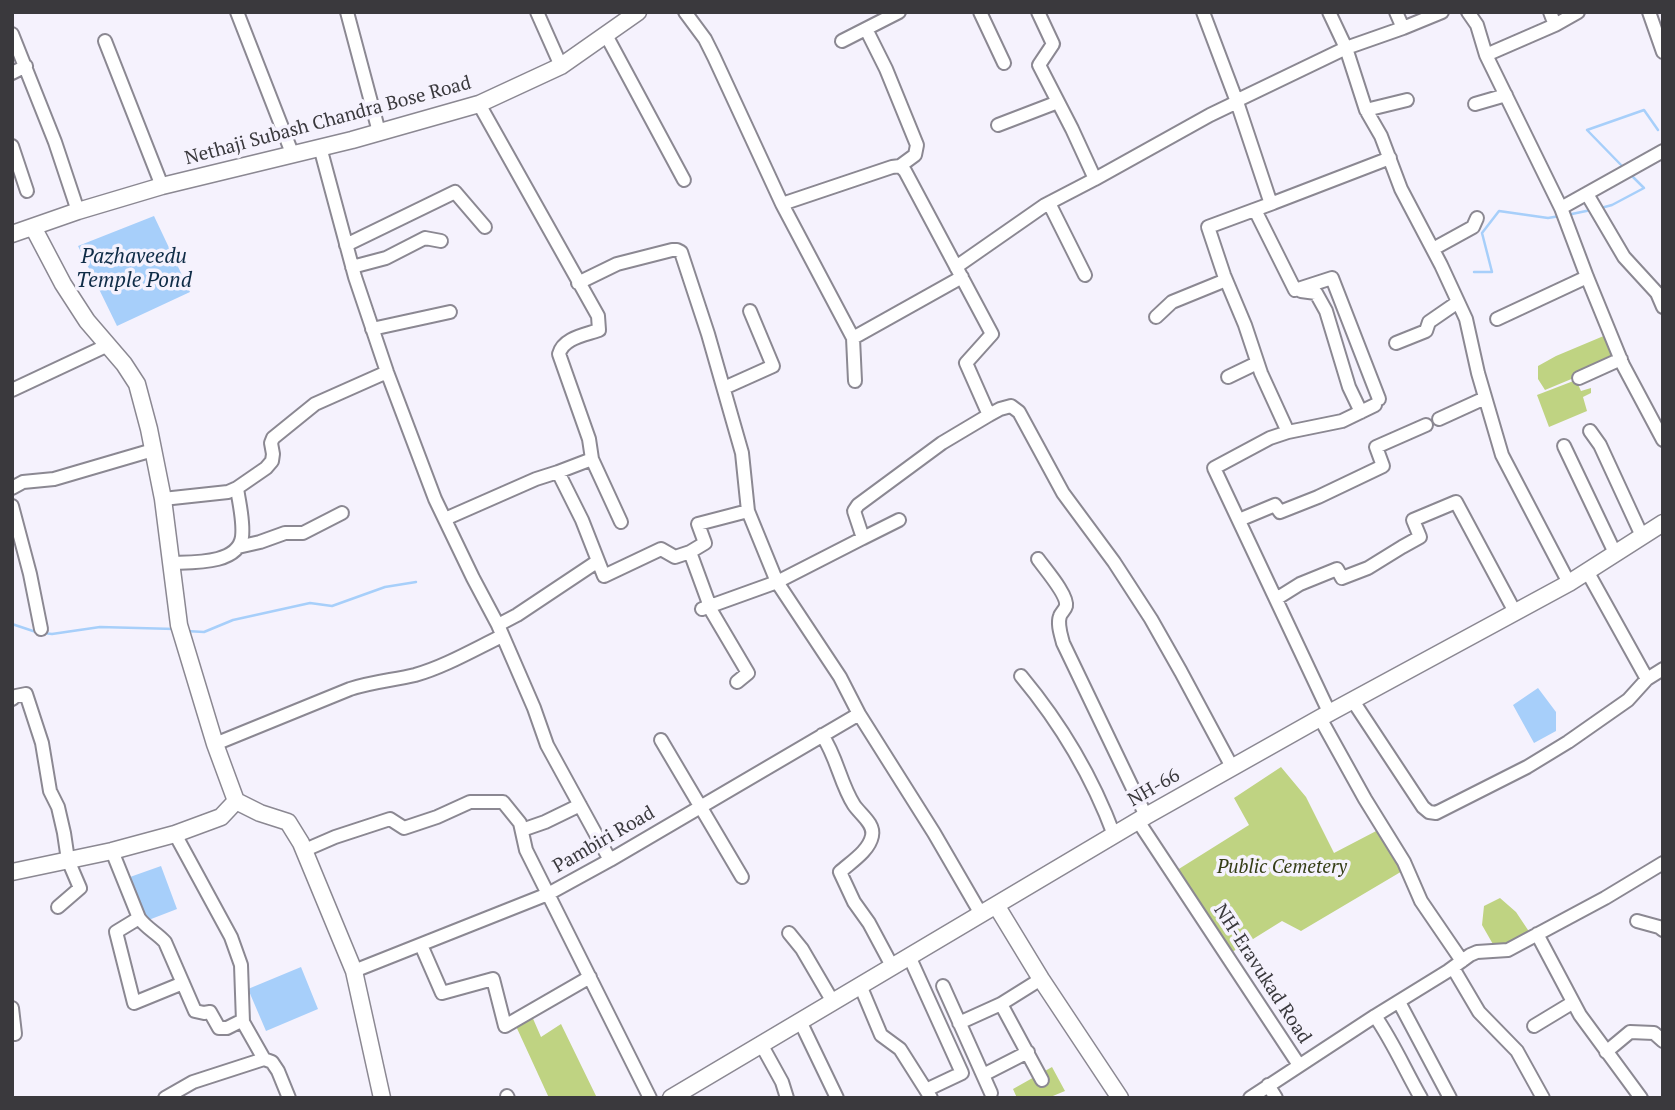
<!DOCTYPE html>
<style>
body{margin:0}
#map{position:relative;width:1675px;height:1110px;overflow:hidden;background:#f5f2fd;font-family:"PT Serif",serif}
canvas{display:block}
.frame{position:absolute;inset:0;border:14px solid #3a393d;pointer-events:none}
</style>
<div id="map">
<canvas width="1675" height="1110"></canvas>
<div class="frame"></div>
</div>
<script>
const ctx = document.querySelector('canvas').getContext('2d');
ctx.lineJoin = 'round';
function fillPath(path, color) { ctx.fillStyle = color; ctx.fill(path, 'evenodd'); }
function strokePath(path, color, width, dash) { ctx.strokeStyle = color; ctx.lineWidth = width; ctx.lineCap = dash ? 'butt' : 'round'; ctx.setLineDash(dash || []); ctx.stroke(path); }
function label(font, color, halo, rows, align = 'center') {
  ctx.font = font + ' "PT Serif",serif'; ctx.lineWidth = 7; ctx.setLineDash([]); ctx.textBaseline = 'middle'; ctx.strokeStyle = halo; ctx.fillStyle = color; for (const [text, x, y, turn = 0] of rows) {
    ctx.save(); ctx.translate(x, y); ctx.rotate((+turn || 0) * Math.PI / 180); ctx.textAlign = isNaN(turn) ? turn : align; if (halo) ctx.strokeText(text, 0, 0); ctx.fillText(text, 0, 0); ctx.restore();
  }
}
const green = new Path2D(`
 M1606 335 1614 359 1593 370 1545 390 1538 379V366L1556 356Z
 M1576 380 1581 391 1591 388V393L1583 397 1587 411 1549 427 1537 395Z
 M1281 767 1306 797 1334 853 1380 829 1404 870 1301 931 1282 921 1229 954 1174 872 1249 825 1234 798Z
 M1500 898 1516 912 1530 933 1506 944 1494 946 1482 925 1484 906Z
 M531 1014 541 1037 561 1024 597 1098H549L515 1024Z
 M1052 1067 1065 1091 1048 1098H1017L1013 1089Z`);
const water = new Path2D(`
 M154 216 190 292 117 326 78 246Z
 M1538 688 1556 712V731L1534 743 1513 705Z
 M161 866 177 909 146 921 130 877Z
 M301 967 318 1009 266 1031 248 989Z`);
const stream = new Path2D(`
 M1623 167 1587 130 1644 110 1658 130
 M1601 208 1612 205 1644 188 1630 174
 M1567 215 1591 210
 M1474 272H1492L1482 233 1499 211 1548 218 1560 216
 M12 624 36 632
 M186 631 204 632 233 620 310 603 332 606 385 587 416 582
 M43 633 52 634 100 627 175 629`);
const minor = new Path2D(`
 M237 12 292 153
 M347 12 379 132
 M537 12 561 66
 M685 12 705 39 714 57 782 204 892 167 900 166 905 171 992 334 966 363 989 415 1000 409 1011 406 1019 412 1063 493 1114 562 1151 619 1181 672 1232 767
 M980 12 1004 63
 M1038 12 1053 44 1039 65 1072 129 1095 179 1210 115 1237 102 1240 99 1346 48 1329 12
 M1203 12 1237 102 1269 198 1273 203 1390 158
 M1396 12 1403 28
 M1442 12 1403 28 1346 48 1366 110 1381 136 1401 189 1441 265 1466 319 1478 373 1502 455 1569 583
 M1468 12 1477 25 1486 55
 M1550 12 1555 25 1486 55 1561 208 1587 277 1623 365 1663 440
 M1649 12 1663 52
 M1555 25 1578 12
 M866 29 886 69 917 145 915 155 900 166
 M12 34 55 142 78 211
 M606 35 684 180
 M105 41 162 186
 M842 41 899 12
 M12 73 26 66
 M479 104 598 316 599 330C585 335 563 338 559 354L589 439 592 459 621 522
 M1475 104 1506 95
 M1366 110 1407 100
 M998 125 1058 102
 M12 146 27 191
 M320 147 355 277 387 372 435 499 473 578 498 625 534 708 547 745 610 860
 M1587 194 1624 257 1657 293 1663 307
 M1049 203 1085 275
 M1273 203 1208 227 1224 275 1245 325 1261 373 1288 432 1270 438 1214 468 1330 714
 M782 204 853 338 855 381
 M1561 208 1663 151
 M1255 210 1295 290 1332 278 1379 399
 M346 245 455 192 485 227
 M1433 249 1473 227 1477 218
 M352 267 386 258 425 238 441 241
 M956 267 1045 205 1095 179
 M578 283 617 264 672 250H677L681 252 708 334 742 453 748 511 777 582 840 677 859 714 934 833 981 914
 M1301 291 1316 293 1326 311 1349 387 1361 412
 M1156 317 1172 302 1226 280
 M1497 319 1587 277
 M372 329 450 312
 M853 338 962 277
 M1396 343 1426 331 1429 322 1458 302
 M1228 377 1257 363
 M1579 378 1621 359
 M724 388 773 366 750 311
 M12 390 108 345
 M1439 419 1485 398
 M1590 431 1600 445 1642 536
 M1288 432 1342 421 1375 405
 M1564 446 1615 553
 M558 472 592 459
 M12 488 23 482 54 479 153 450
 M163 499 228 492 237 488 266 468 272 461 273 454 271 443 273 438 315 404 387 372
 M12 506 30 574 41 629
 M445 519 536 479 558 472 582 520 604 576 661 549 675 557 690 552 712 612 748 673 737 682
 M1239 520 1275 505 1280 512 1318 497 1383 466 1376 447 1426 425
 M863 538 899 520
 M238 547 260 542 285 533H303L342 513
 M690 552 705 543 698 524 748 511
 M1038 559C1045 569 1068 595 1066 606 1065 610 1061 613 1060 616 1057 624 1061 635 1063 643L1146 816
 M171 563C191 562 238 565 242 537 244 521 239 503 237 488
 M1276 599 1300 584 1337 569 1342 578 1368 568 1402 547 1420 537 1413 520 1456 502 1515 612
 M702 609 777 582 863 538 854 511 858 505 942 443 989 415
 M498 625 517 615 598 561
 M1021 676C1061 724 1092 776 1114 835
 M1647 679 1663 669
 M12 699 16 696 26 694 42 743 50 791 58 807 64 833 68 860 80 888 58 907
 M1353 701 1423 807 1429 812 1436 813 1527 767 1568 742 1628 700 1647 679 1587 571
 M1320 718 1365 799 1404 862 1421 901 1462 961
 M822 735C837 757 840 783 854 805 860 814 875 824 872 836 869 851 851 862 840 872L854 902 869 923 892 966
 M661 740 742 877
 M215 744 350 689C371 682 394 680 415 675 444 667 475 649 502 636
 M1138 821 1299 1065
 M522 830 545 822 580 805
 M175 834 231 937 241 965 243 1022
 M305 850 335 837 390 819 404 828 437 817 470 802H503L520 823 526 850 650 1098
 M112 851 139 918C146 928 157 933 165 942L195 1011 204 1013 210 1012 219 1028H227L239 1022H243L264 1059 272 1062 278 1071 289 1098
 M139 918 116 932 134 1003 183 983
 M1637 921 1659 927 1663 930
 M789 933 802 949 833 1002
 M1537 934 1580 1015 1641 1098
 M421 945 442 993 493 979 505 1026 590 977
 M909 956 962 1073 926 1090 931 1098
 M1453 968 1479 1012 1517 1051 1543 1098
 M354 971 548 894 610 860 859 714
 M860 985 881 1035 900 1049 926 1090
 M943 986 991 1093
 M1399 1002 1450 1098
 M1001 1004 1042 1080
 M12 1008 15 1034H12
 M1375 1016C1393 1042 1405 1070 1421 1098
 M800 1021 837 1098
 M959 1023 1001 1004 1041 979
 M1534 1026 1572 1003
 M761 1044 782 1082 787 1098
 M1606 1052 1630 1032 1654 1033 1663 1041
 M983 1075 1028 1052
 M1268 1085 1276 1098
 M507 1096 508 1098
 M165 1098 193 1082 264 1059
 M1250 1098 1375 1016 1448 971 1470 955 1477 952 1508 950 1605 898 1663 863`);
const major = new Path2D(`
 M33 227 63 284 87 321 124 364 137 384 149 429 163 499 179 625 215 744 236 801
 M12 234 78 211 162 186 352 140 479 104 561 66 638 12
 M236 801 260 813 288 822 301 843 354 971 382 1098
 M12 872 112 851 175 834 221 817 236 801
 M996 905 1041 979 1120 1098
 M671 1098 1146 816 1320 718 1569 583 1663 523`);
const streetNames = [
 ["Nethaji Subash Chandra Bose Road",328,121,-15],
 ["NH-66",1154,788,-30],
 ["Pambiri Road",604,840,-30],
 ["NH-Eravukad Road",1262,974,57]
];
const parkNames = [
 ["Public Cemetery",1282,868]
];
const waterNames = [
 ["Pazhaveedu",134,257],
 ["Temple Pond",134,281]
];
fillPath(green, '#bfd382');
fillPath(water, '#a7cffa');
strokePath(stream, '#a7cffa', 2.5);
strokePath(minor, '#8b8892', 16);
strokePath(major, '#8b8892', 19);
strokePath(minor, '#fff', 12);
strokePath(major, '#fff', 16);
label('19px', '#3a393d', '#f5f2fd', streetNames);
label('italic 19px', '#353e16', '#f5f2fd', parkNames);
label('italic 21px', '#0f2c47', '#f5f2fd', waterNames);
</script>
